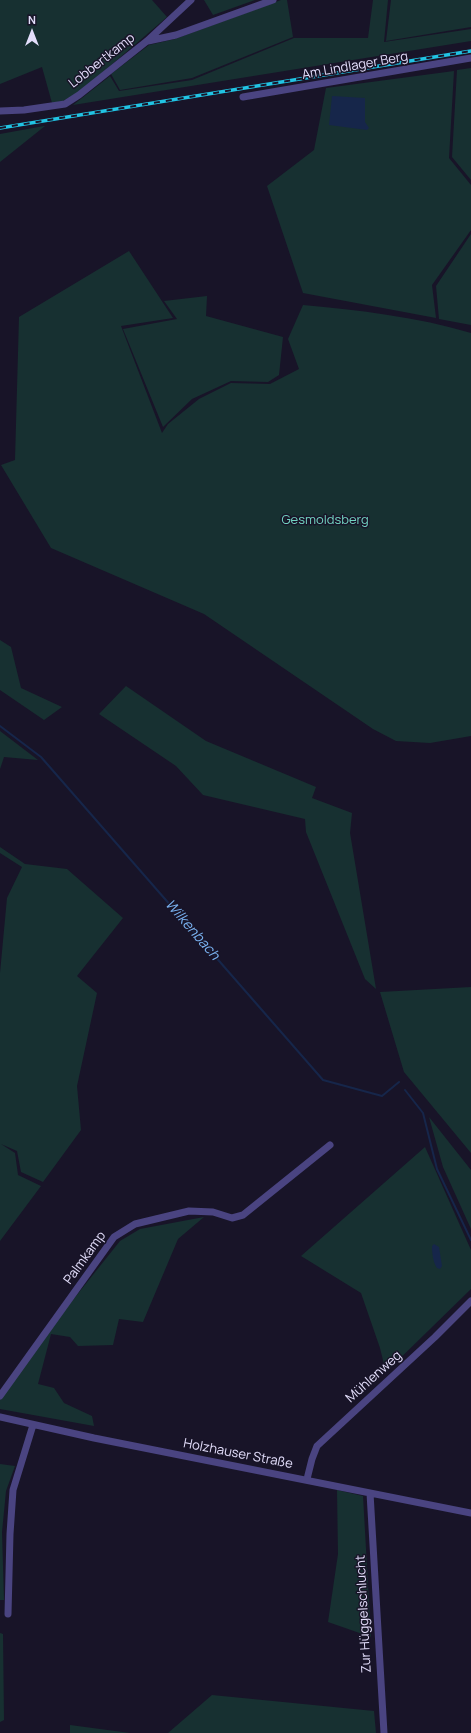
<!DOCTYPE html>
<meta charset="utf-8">
<style>
body{margin:0}
#map{position:relative;width:471px;height:1733px;overflow:hidden;background:#181428;font-family:Manrope,sans-serif}
canvas{display:block}
.north{position:absolute;left:12px;top:12px;width:40px;height:40px;-webkit-text-stroke:3px #181428;paint-order:stroke;rotate:0deg;font-size:11px;font-weight:700;line-height:16px;text-align:center;color:#e3defb}
.north::after{content:'';display:block;margin:auto;width:14px;height:18px;background:#e3defb;clip-path:polygon(50% 0,100% 100%,50% 72%,0 100%)}
</style>
<div id="map">
<canvas width="471" height="1733"></canvas>
<div class="north">N</div>
</div>
<script>
const ctx = document.querySelector('canvas').getContext('2d');
ctx.lineJoin = 'round';
function fillPath(path, color) { ctx.fillStyle = color; ctx.fill(path, 'evenodd'); }
function strokePath(path, color, width, dash) { ctx.strokeStyle = color; ctx.lineWidth = width; ctx.lineCap = dash ? 'butt' : 'round'; ctx.setLineDash(dash || []); ctx.stroke(path); }
function label(font, color, halo, rows, align = 'center') {
  ctx.font = font + ' Manrope,sans-serif'; ctx.lineWidth = 3; ctx.setLineDash([]); ctx.textBaseline = 'middle'; ctx.strokeStyle = halo; ctx.fillStyle = color; for (const [text, x, y, turn = 0] of rows) {
    ctx.save(); ctx.translate(x, y); ctx.rotate((+turn || 0) * Math.PI / 180); ctx.textAlign = isNaN(turn) ? turn : align; if (halo) ctx.strokeText(text, 0, 0); ctx.fillText(text, 0, 0); ctx.restore();
  }
}
const green = new Path2D(`
 M0 0H152L167 17 81 91 63 101 52 103 42 67 0 84Z
 M204 0H255L213 15Z
 M281 0H287L293 37 192 78 120 90 111 74 149 45 175 39Z
 M373 0H388L384 42 471 29V41L73 105 110 76 119 91 192 80 294 38H368Z
 M391 0H471V27L386 41Z
 M471 68V180L452 157 457 70Z
 M454 71 449 158 471 185V230L432 285 436 318 303 293 267 186 314 150 326 88Z
 M44 126H45L0 162V134Z
 M471 234V325L439 319 436 286Z
 M129 251 173 318 121 326 162 433 168 424 199 399 231 383 270 384 299 369 288 339 303 305C358 310 418 317 471 333V736L430 743 396 741 373 729 204 614 51 548 1 465 15 460 19 317Z
 M207 296 206 316 283 337 279 375 268 382 231 381 192 399 163 427 123 329 177 319 164 301Z
 M0 640 11 647 21 688 62 707 44 720 0 690Z
 M126 686 206 741 316 787 312 798 352 813 350 833 376 989 365 979 306 832 305 819 203 795 176 766 99 714Z
 M0 731 38 760 4 757 0 769Z
 M0 847 25 864 67 869 123 918 77 976 97 993 77 1086 81 1130 43 1182 21 1172 17 1151 1 1144 15 1153 18 1175 41 1186 0 1241V973L7 898 22 867 0 853Z
 M471 987V1153L404 1072 380 992Z
 M429 1117 471 1170V1229L443 1167Z
 M425 1147 471 1250V1289L386 1372 380 1348 361 1293 301 1256Z
 M204 1217 178 1239 143 1322 119 1319 113 1345 78 1346 70 1337 51 1334 38 1384 54 1388 64 1403 92 1416 94 1426 0 1409V1400L68 1306 120 1241 140 1229Z
 M0 1464 15 1466 6 1491 2 1532 4 1600H0Z
 M337 1490 363 1496 371 1637 328 1622 338 1554Z
 M0 1633 3 1634 4 1720 0 1722Z
 M212 1695 374 1711 376 1733H168Z
 M70 1725 130 1733H70Z`);
const water = new Path2D(`
 M332 96 365 98V122L369 128 367 130 329 125Z
 M434 1244 439 1247 442 1266 440 1269 437 1268C433 1262 432 1253 432 1246Z`);
const stream = new Path2D(`
 M0 726 41 757 323 1080 382 1096 399 1082
 M405 1090 423 1113 437 1169 471 1240`);
const minor = new Path2D(`
 M148 41 176 35 273 0
 M243 97 471 58
 M0 111 24 110 65 104 79 95 147 41 191 0
 M0 1396 114 1237 135 1224 189 1211 213 1212 232 1218 243 1215 330 1145
 M0 1417 94 1438 471 1513
 M307 1479 312 1459 317 1446 435 1337 471 1301
 M370 1493 384 1733
 M8 1614 10 1534 13 1490 33 1425`);
const rail = new Path2D(`
 M0 128 471 51`);
const streetNames = [
 ["Lobbertkamp",102,61,-38],
 ["Am Lindlager Berg",355,66,-10],
 ["Palmkamp",85,1258,-54],
 ["Mühlenweg",374,1377,-42],
 ["Holzhauser Straße",238,1454,11],
 ["Zur Hüggelschlucht",364,1614,-93]
];
const parkNames = [
 ["Gesmoldsberg",325,520]
];
const waterNames = [
 ["Wilkenbach",192,930,49]
];
fillPath(green, '#173031');
fillPath(water, '#16264a');
strokePath(stream, '#16264a', 2);
strokePath(minor, '#4a4481', 7);
strokePath(rail, '#21c4e4', 3.5);
strokePath(rail, '#181428', 2, [6]);
label('13px', '#e3defb', '#181428', streetNames);
label('13px', '#72d3c1', '#181428', parkNames);
label('italic 14px', '#79b1ef', '#181428', waterNames);
</script>
